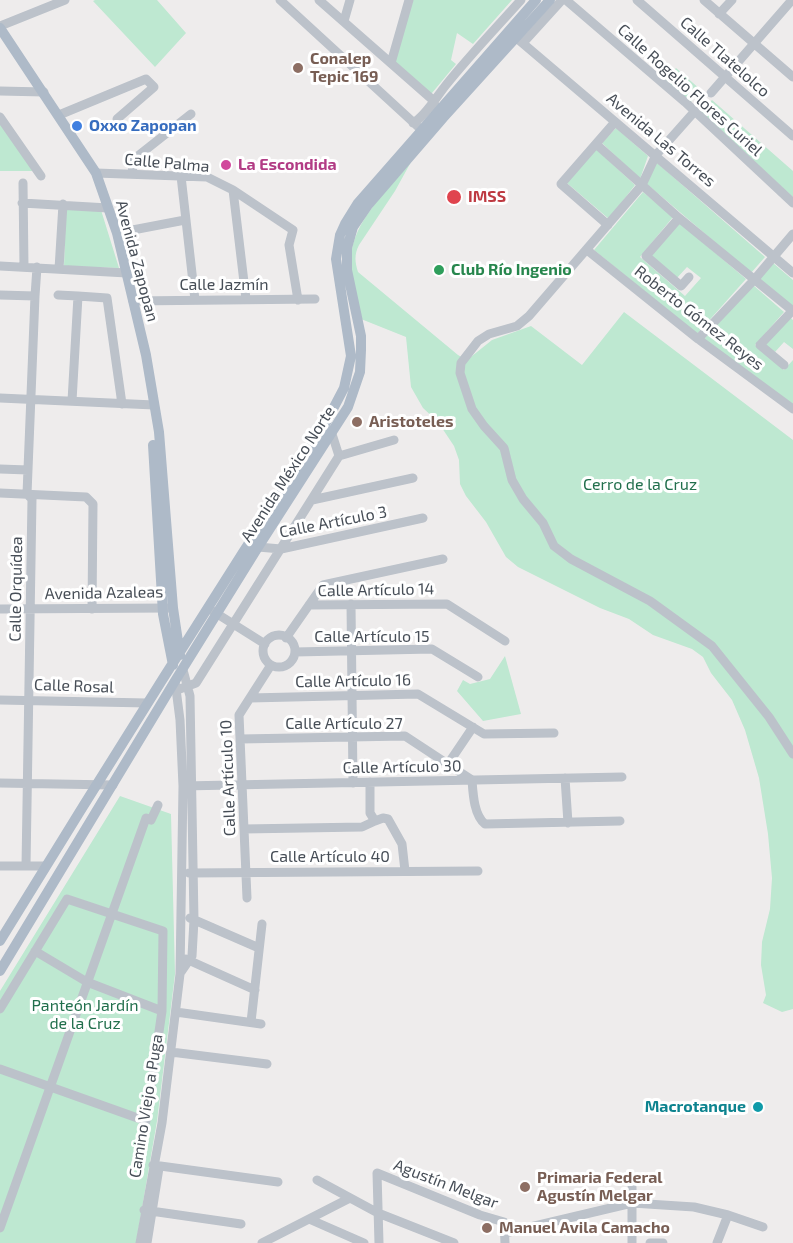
<!DOCTYPE html>
<meta charset="utf-8">
<style>
body{margin:0}
canvas{display:block;background:#eeecec}
</style>
<canvas width="793" height="1243"></canvas>
<script>
const ctx = document.querySelector('canvas').getContext('2d');
ctx.lineJoin = 'round';
function fillPath(path, color) { ctx.fillStyle = color; ctx.fill(path, 'evenodd'); }
function strokePath(path, color, width, dash) { ctx.strokeStyle = color; ctx.lineWidth = width; ctx.lineCap = dash ? 'butt' : 'round'; ctx.setLineDash(dash || []); ctx.stroke(path); }
function label(font, color, halo, rows, align = 'center') {
  ctx.font = font + ' "Exo 2",sans-serif'; ctx.lineWidth = 6; ctx.setLineDash([]); ctx.textBaseline = 'middle'; ctx.strokeStyle = halo; ctx.fillStyle = color; for (const [text, x, y, turn = 0] of rows) {
    ctx.save(); ctx.translate(x, y); ctx.rotate((+turn || 0) * Math.PI / 180); ctx.textAlign = isNaN(turn) ? turn : align; if (halo) ctx.strokeText(text, 0, 0); ctx.fillText(text, 0, 0); ctx.restore();
  }
}
const green = new Path2D(`
 M95 0H157L186 33 155 67 93 1Z
 M411 0H512L473 44 457 33 451 60 456 64 427 99 391 66Z
 M676 68 701 90 690 103 664 81Z
 M712 100 793 171V197L700 112Z
 M0 122 34 171H0Z
 M616 128 648 156 640 179 602 143Z
 M596 149 635 185 609 219 567 183Z
 M411 162 395 191 359 245C354 255 355 262 358 272L458 355 467 360 492 340 531 326 582 365 624 312 793 440V1009L782 1012 763 1003 766 995 761 965 762 942 770 909 772 878 768 834 759 778 745 730 732 700 711 673 703 657 692 649 653 635 629 619 600 608 518 567 506 557 486 522 466 496 460 484 459 460 454 446 438 422 423 408 411 387 406 337 356 317C354 302 350 286 350 271 348 224 383 196 411 162Z
 M656 162 765 257 751 273 647 184Z
 M643 192 673 217 640 257 685 296 701 278 687 267 676 279 651 256 680 223 746 279 697 334 594 250Z
 M66 208 101 210 119 268 64 266Z
 M773 263 793 280V309L758 279Z
 M753 285 784 312 755 345 784 370 793 360V406L704 339Z
 M790 317 793 320V349L784 342 775 352 765 345Z
 M505 656 521 714 483 721 457 691 463 680 470 684 490 679Z
 M120 796 171 814 175 974 157 1121 136 1243H0V991Z`);
const minor = new Path2D(`
 M280 0 426 134
 M319 0 434 101 436 112 441 117
 M566 0 685 102 793 203
 M637 0 793 136
 M704 0 793 77
 M719 14 732 0
 M344 21 350 0
 M0 26 65 0
 M513 35 793 273
 M523 43 562 0
 M391 63 409 0
 M0 91 44 92
 M711 93 792 0
 M695 111 656 155 642 185 529 316 517 326 489 334 478 341 461 363 460 373 472 409 484 426 504 448 512 480 523 499 543 523 554 546 571 559 650 601 712 646 769 717 793 754
 M59 115 146 79 154 87 117 119
 M0 117 41 176
 M413 123C425 117 437 96 446 85 470 55 496 28 521 0
 M596 144 679 218 793 311
 M96 173 207 177 233 190 293 230 289 245 298 300
 M132 174 134 159 191 114
 M181 176 195 300
 M23 183 24 267
 M233 190 246 299
 M22 203 108 208
 M679 218 646 256 681 286 689 277
 M608 225 561 184 615 122
 M117 233 185 220
 M587 250 698 339 793 409
 M0 266 127 273
 M59 269 63 204
 M0 295 35 296 27 494 32 499 26 866
 M58 295 78 296
 M35 296 37 267
 M133 301 315 299
 M698 339 754 280 793 234
 M784 365 760 345 793 310
 M0 398 154 405
 M72 401 78 296 107 298 122 404
 M339 456 394 440
 M0 469 28 470
 M0 493 86 497 93 504 92 609
 M312 500 413 478
 M253 544 258 547 281 549 423 518
 M351 604 353 783
 M309 605 447 604 505 641
 M0 609 169 608
 M211 610 265 644
 M263 651a16 16 0 1 1 32 0a16 16 0 1 1-32 0Z
 M286 638 323 585 443 559
 M295 652 432 649 478 677
 M177 690 196 683 339 456 332 434 327 431
 M250 698 418 694 484 734 554 733
 M0 700 147 703
 M240 739 405 736 472 780C473 794 474 815 485 824L620 821
 M448 764 473 727
 M565 778 568 823
 M370 782V813L375 821 383 818 388 819 402 844 405 871
 M0 783 113 785
 M183 786 622 777
 M244 829 362 827 375 821
 M0 866H46
 M189 873 478 871
 M247 898 239 715 271 665
 M190 918 259 948
 M35 951 87 982 162 1011
 M186 959 255 990
 M181 972 192 956 194 920 190 696 183 670
 M0 1009 67 899 163 931 162 1011 146 1121 0 1069
 M176 1012 261 1024
 M251 1022 262 924
 M171 1052 267 1064
 M153 1165 278 1182
 M317 1180 378 1213 454 1243
 M632 1187V1243
 M144 1210 241 1224
 M309 1219 364 1243
 M0 1228 146 818 151 820 158 805
 M505 1233 632 1203 694 1207 728 1215 763 1227
 M140 1243 162 1123 180 974 183 786 180 720 175 681
 M147 1243 159 1168
 M262 1243 350 1198
 M379 1243 377 1173 480 1215 504 1222 505 1243
 M650 1243H663
 M717 1243 728 1215`);
const major = new Path2D(`
 M0 28 96 173 117 233 146 355 159 432 173 608 180 655
 M153 445 163 614 173 665
 M0 941C106 768 213 598 323 428L344 388 351 356 336 259 340 235 345 224 358 203 536 0
 M0 971 175 681 258 547 348 407 360 372 361 350V336L347 270V248L353 227 368 205 443 118 550 0`);
const markers = [
 [298,68,6,"#8d6e63"],
 [77,126,6,"#3f7fe0"],
 [226,165,6,"#d1479c"],
 [454,197,8,"#e0444e"],
 [439,270,6,"#2e9e5b"],
 [357,422,6,"#8d6e63"],
 [758,1107,6,"#0f9aa8"],
 [525,1187,6,"#8d6e63"],
 [487,1228,6,"#8d6e63"]
];
const streetNames = [
 ["Calle Tlatelolco",725,57,41],
 ["Calle Rogelio Flores Curiel",690,90,42],
 ["Avenida Las Torres",661,140,40],
 ["Calle Palma",167,163,5],
 ["Avenida Zapopan",137,261,75],
 ["Calle Jazmín",224,285],
 ["Roberto Gómez Reyes",699,318,38],
 ["Avenida México Norte",288,474,-57],
 ["Calle Artículo 3",333,522,-11],
 ["Calle Orquídea",16,589,-89],
 ["Calle Artículo 14",376,590,-1],
 ["Avenida Azaleas",104,593,-1],
 ["Calle Artículo 15",372,637],
 ["Calle Artículo 16",353,681,-1],
 ["Calle Rosal",74,686,2],
 ["Calle Artículo 27",344,724],
 ["Calle Artículo 30",402,767,-1],
 ["Calle Artículo 10",228,778,-92],
 ["Calle Artículo 40",330,857],
 ["Camino Viejo a Puga",146,1106,-81],
 ["Agustín Melgar",446,1184,21]
];
const educationNames = [
 ["Conalep",310,59],
 ["Tepic 169",310,77],
 ["Aristoteles",369,422],
 ["Primaria Federal",537,1178],
 ["Agustín Melgar",537,1196],
 ["Manuel Avila Camacho",499,1228]
];
const shopNames = [
 ["Oxxo Zapopan",89,126]
];
const hotelNames = [
 ["La Escondida",238,165]
];
const healthNames = [
 ["IMSS",468,197]
];
const leisureNames = [
 ["Club Río Ingenio",451,270]
];
const parkNames = [
 ["Cerro de la Cruz",640,485],
 ["Panteón Jardín",85,1006],
 ["de la Cruz",85,1024]
];
const cultureNames = [
 ["Macrotanque",746,1107]
];
fillPath(green, '#bee8d1');
strokePath(minor, '#bcc2ca', 9);
strokePath(major, '#aebac8', 10);
for (const [x, y, r, color] of markers) { const dot = new Path2D(); dot.arc(x, y, r, 0, 2 * Math.PI); ctx.fillStyle = color; ctx.fill(dot); strokePath(dot, '#fff', 2); }
label('16px', '#474e57', '#fff', streetNames);
label('bold 16px', '#785e54', '#fff', educationNames, 'left');
label('bold 16px', '#366cbe', '#fff', shopNames, 'left');
label('bold 16px', '#b23c85', '#fff', hotelNames, 'left');
label('bold 16px', '#be3a42', '#fff', healthNames, 'left');
label('bold 16px', '#27864d', '#fff', leisureNames, 'left');
label('16px', '#216f4c', '#fff', parkNames);
label('bold 16px', '#0d838f', '#fff', cultureNames, 'right');
</script>
